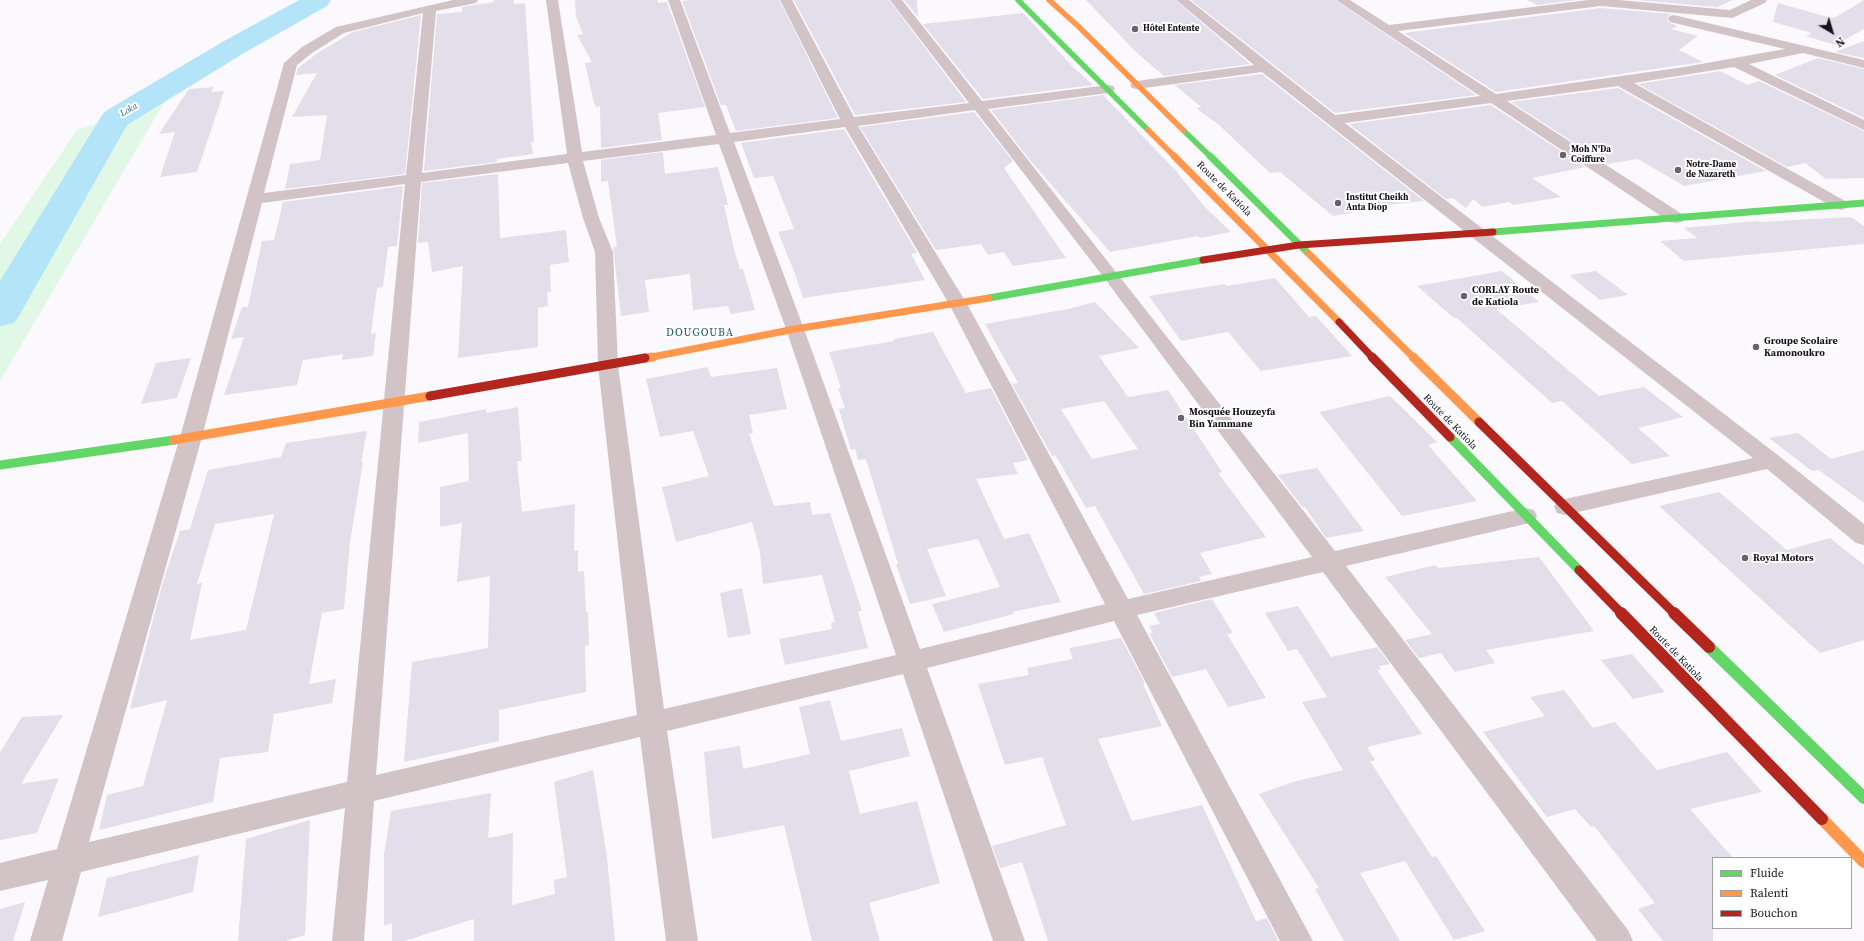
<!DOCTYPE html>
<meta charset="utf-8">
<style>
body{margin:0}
#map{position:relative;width:1864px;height:941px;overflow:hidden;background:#fbf9fd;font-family:"Source Serif 4",serif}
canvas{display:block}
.legend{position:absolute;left:1712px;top:857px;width:140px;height:72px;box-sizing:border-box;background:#fff;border:1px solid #a1a0a4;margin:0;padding:5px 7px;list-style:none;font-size:12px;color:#15121c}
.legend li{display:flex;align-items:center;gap:8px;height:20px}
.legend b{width:20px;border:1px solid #a1a0a4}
.north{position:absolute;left:1812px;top:12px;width:40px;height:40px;-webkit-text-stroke:3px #fff;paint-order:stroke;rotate:142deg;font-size:11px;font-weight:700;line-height:16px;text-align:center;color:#15121c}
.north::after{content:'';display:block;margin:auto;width:14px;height:18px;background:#15121c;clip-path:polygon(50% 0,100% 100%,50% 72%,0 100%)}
</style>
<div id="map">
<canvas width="1864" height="941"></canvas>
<ul class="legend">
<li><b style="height:5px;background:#63d668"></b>Fluide</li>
<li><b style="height:5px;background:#ff974d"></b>Ralenti</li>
<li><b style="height:5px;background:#b3261e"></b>Bouchon</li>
</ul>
<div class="north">N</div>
</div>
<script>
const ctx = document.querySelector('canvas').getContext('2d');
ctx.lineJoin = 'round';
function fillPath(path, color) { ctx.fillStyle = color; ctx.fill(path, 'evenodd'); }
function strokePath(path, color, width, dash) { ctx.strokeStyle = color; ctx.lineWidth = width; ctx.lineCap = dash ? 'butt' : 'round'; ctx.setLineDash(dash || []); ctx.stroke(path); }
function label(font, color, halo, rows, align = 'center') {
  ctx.font = font + ' "Source Serif 4",serif'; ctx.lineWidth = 4; ctx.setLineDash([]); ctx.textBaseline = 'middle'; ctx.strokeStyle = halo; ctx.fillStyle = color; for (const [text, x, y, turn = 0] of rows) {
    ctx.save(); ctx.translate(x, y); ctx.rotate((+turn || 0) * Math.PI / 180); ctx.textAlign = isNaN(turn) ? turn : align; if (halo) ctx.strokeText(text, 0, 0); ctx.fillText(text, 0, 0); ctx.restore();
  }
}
const green = new Path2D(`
 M165 101 0 381V244L77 130Z`);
const river = new Path2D(`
 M299 0H331L327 6 244 53 127 125 20 314 14 323 0 326V281L104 112 224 41Z`);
const building = new Path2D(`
 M494 0H514V4L525 3 534 142H531L533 154 497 159V162L424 171 437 14 462 12V7L494 2Z
 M575 0H658V3L667 2 705 107 658 113 662 140 601 148 600 106 596 107 593 99 585 63 592 62 577 35 583 34 576 16Z
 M690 0H779L838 118 736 131 726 105H721L682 1Z
 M794 0H889L966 102 855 115Z
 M904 0H917L918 17Z
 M1086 0H1175L1250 64 1164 76 1136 52Z
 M1191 0H1335L1476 95 1335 113Z
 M1527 0H1576L1537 5Z
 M1636 0H1733L1717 7Z
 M1864 0V29L1835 45 1806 36 1812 33 1773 22 1778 3 1831 18 1836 17Z
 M1601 8 1672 14 1669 15 1667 20 1670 23 1678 26 1671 29 1698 36 1679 50 1703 62 1496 92 1404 33Z
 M1023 13 1072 66 1093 85 983 99 923 24Z
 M421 15 405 174 285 189 290 164 320 160 327 115 292 117 317 73 296 75 298 68 319 52 353 32Z
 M1864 41V58L1835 52Z
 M1818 58 1864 69V118L1775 75Z
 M1720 71 1748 85 1759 81 1864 131V178L1826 179 1805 163 1787 167 1638 84Z
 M1262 74 1424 201 1376 206 1378 208 1333 216 1280 172 1270 173 1219 125 1196 108 1201 107 1175 85Z
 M214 87 211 92 224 91 197 172 160 177 175 132 159 134 189 89Z
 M1618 88 1766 171 1684 186 1638 159 1607 164 1511 102Z
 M1103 95 1176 171 1204 206 1231 232 1200 238 1198 236 1110 252 1029 159 991 110Z
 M1491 105 1585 167 1532 178 1561 197 1513 205 1509 202 1483 207 1473 199 1466 208 1453 198 1446 199 1349 124Z
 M974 112 1013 161 1004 168 1066 258 1013 266 1004 252 988 255 981 244 936 250 860 127Z
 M844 129 917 253 911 254 925 280 803 298 795 274 778 232 794 229 773 176 754 178 741 143Z
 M663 152 665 174 718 167 728 205H724L734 249 740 269H743L755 310 731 314 728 306 693 310 690 274 645 280 649 312 621 316 613 247H617L608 181 601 182V160Z
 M498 174 500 238 566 230 569 262 550 265 551 292H547L548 306 538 308V347L458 358 463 266 432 272 428 242 418 243 422 183Z
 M403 186 397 246 388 247 383 287 377 288 371 334 376 333 373 356 342 360 343 354 303 360 297 385 224 395 244 337 231 339 242 307H248L262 241 274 240 283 202Z
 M1851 217 1864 226V244L1684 261 1660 241 1697 238 1684 228 1757 221 1759 222Z
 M1502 271 1539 302 1496 309 1599 396 1644 387 1683 417 1638 428 1670 456 1632 464 1562 401 1552 403 1457 318H1454L1417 286Z
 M1596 271 1628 295 1600 300 1569 275Z
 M1275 278 1309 317 1316 316 1352 356 1261 371 1228 332 1181 341 1149 296 1225 284 1227 286Z
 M1095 302 1139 348 1099 356 1128 397 1168 390 1222 472 1218 473 1266 537 1200 553 1212 574 1199 577 1201 581 1144 594 1095 506 1086 508 1060 463 1055 455 1052 456 1012 384 1018 383 985 324 1068 309ZM1104 401 1138 449 1092 459 1061 409Z
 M933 332 966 393 991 388 1028 460 1013 463 1018 474 976 479 1004 539 1029 533 1061 602 1012 612 1014 614 944 632 932 604 1000 587 978 539 927 549 946 596 910 604 896 565 898 564 866 459 858 460 855 449 851 450 839 409 845 408 838 388H841L829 352 894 341V339Z
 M191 358 177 398 141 404 156 363Z
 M708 367 711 377 777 368 787 409 749 415 753 433 749 434 774 506 810 502 812 515 830 513 862 611H858L868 648 785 665 779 639 832 629 831 623 835 622 822 575 763 584 760 552 752 522 676 542 662 487 709 476 693 431 660 437 646 379Z
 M1390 396 1437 442 1428 445 1477 501 1402 516 1319 412Z
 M518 407 522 461H517L522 512 575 504 574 551 578 550V572L584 571 586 612H588L589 645 585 646 586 692 499 710V741L404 762 412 662 488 648 490 576 457 582 462 523 440 527V487L469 481 468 433 418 443 419 422 486 409V413Z
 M367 431 361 462H363L350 542 344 609 322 613 309 684 336 679 332 703 274 714 268 752 220 758 213 802 99 830 107 795 143 786 167 700 130 709 162 585 180 531 190 529 208 470 281 457 286 443ZM274 514 246 630 190 640 202 583 197 584 215 524Z
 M1798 433 1831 459 1864 450V503L1819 470 1812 471 1769 438Z
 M1317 468 1364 531 1326 538 1305 507 1303 508 1278 475Z
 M1719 492 1787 550 1830 538 1864 565V640L1820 653 1659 506Z
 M1539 557 1594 631 1486 650 1495 663 1455 672 1441 653 1419 658 1405 640 1432 634 1385 577 1435 565 1438 568Z
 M742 588 751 634 728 638 720 593Z
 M1212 599 1233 633 1227 634 1266 698 1228 707 1206 669 1172 677 1149 633H1153L1149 626 1160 624 1154 613Z
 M1298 606 1331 657 1377 647 1390 664 1379 666 1381 670H1377L1422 734 1367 747 1375 760 1370 761 1432 857 1436 856 1485 931 1454 940 1405 861 1360 873 1400 941H1344L1315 889 1319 888 1259 794 1293 782 1343 770 1302 702 1327 697 1297 649 1288 651 1265 613Z
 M1121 638 1145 683 1143 684 1162 726 1098 739 1132 821 1202 805 1256 921 1267 918 1278 941H1048L1022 862 1000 868 992 846 1066 825 1042 757 1005 765 978 684 1029 675 1027 668 1073 659 1069 648Z
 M1632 654 1665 692 1633 699 1601 660Z
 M1564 690 1593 728 1615 722 1657 770 1727 752 1762 792 1690 809 1733 858H1713V941H1663L1638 909 1655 903 1594 826 1591 827 1575 809 1547 817 1483 732 1545 716 1530 697Z
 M830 700 841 741 902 728 910 756 849 771 860 814 917 801 940 883 869 903 880 941H812L784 825 712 839 704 752 740 746 743 769 810 754 799 707Z
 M63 715 21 784 59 778 37 833 0 840V752L22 717Z
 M593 770 607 857 615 941H474V919L404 941H392V923L384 926V854L391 811 491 793 488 838 513 833 512 905 555 894 554 880 567 877 554 782Z
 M310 820 305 935 285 941H238L246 839Z
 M199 855 193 892 98 917 107 878Z
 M25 902 13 941H0V909Z`);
const street = new Path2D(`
 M453 0H478L476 3 436 11 422 173 567 154 546 0H558L582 152 716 135 668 0H680L730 133 840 119 780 0H792L854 117 969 103 890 0H902L982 101 1108 85 1113 86 1115 89 1113 92 1108 93 988 109 1335 551 1526 508 1534 510 1537 516 1534 522 1346 566 1628 930 1633 941H1597L1323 572 1137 615 1313 941H1280L1114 621 927 668 1025 941H993L903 674 667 731 698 941H666L640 737 374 801 364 941H332L345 808 81 872 62 941H30L48 880 0 891V863L57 849 180 437 284 63 302 47 336 27ZM423 13 406 175 264 193 297 65 312 53 344 33ZM975 110 1105 279 1312 557 1128 599 967 304 858 126ZM845 127 949 304 1105 604 920 649 804 329 734 142ZM719 144 786 329 896 655 664 709 618 365 613 252 599 218 583 161ZM568 163 583 218 595 252 598 365 637 715 376 775 421 182ZM405 184 347 782 89 842 202 437 262 203Z
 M1176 0H1189L1335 115 1480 96 1336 0H1350L1389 25 1588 0H1619L1730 10 1751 0H1767L1765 3 1732 18 1601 6 1398 31 1496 94 1684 67 1785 49 1670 22 1668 19 1670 16 1674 15 1864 60V68L1803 53 1749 64 1864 120V130L1734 67 1634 83 1847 202 1849 205 1847 208 1841 210 1835 208 1618 86 1507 101 1682 214 1684 218 1682 222 1676 223 1670 222 1491 103 1345 123 1779 456 1864 524V545L1856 543 1767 469 1565 515 1557 513 1554 507 1557 501 1565 499 1753 458 1262 72 1137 89 1132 88 1130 85 1132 82 1137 81 1254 65Z`);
const fastFar3 = new Path2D(`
 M1018 0 1148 130
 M1183 130 1211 157`);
const fastFar2 = new Path2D(`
 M1210 156 1308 253
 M1493 232 1864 203
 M989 298 1203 260`);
const fastFar1 = new Path2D(`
 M1450 437 1579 570
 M0 465 174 440`);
const fast = new Path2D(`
 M1709 647 1864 798`);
const slowFar3 = new Path2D(`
 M1049 0 1078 26 1183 130
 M1148 130 1175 157`);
const slowFar2 = new Path2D(`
 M1174 156 1339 322
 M1308 253 1414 358
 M647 358 795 329 989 298`);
const slowFar1 = new Path2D(`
 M1413 357 1479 422
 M645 358 653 357
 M174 440 430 396`);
const slow = new Path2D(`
 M1822 819 1864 862`);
const jamFar2 = new Path2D(`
 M1203 260 1299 245 1493 232
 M1339 322 1373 358`);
const jamFar1 = new Path2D(`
 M1372 357 1450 437
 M430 396 645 358
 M1479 422 1675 614
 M1579 570 1622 614`);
const jam = new Path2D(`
 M1621 613 1822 819
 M1674 613 1709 647`);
const markers = [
 [1135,29,4,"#66636b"],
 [1563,155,4,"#66636b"],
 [1678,170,4,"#66636b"],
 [1338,203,4,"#66636b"],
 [1464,296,4,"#66636b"],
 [1756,347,4,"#66636b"],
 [1181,418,4,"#66636b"],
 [1745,558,4,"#66636b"]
];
const farPoinames = [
 ["Hôtel Entente",1143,29],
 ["Moh N'Da",1571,150],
 ["Coiffure",1571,160],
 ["Notre-Dame",1686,165],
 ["de Nazareth",1686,175],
 ["Institut Cheikh",1346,198],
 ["Anta Diop",1346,208]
];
const farWaternames = [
 ["Loka",129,110,-30]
];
const streetNames = [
 ["Route de Katiola",1224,189,45],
 ["Route de Katiola",1450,422,46],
 ["Route de Katiola",1676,654,46]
];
const poiNames = [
 ["CORLAY Route",1472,290],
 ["de Katiola",1472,302],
 ["Groupe Scolaire",1764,341],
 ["Kamonoukro",1764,353],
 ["Mosquée Houzeyfa",1189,412],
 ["Bin Yammane",1189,424],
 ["Royal Motors",1753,558]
];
const neighbourhoodNames = [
 ["DOUGOUBA",700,333]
];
fillPath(green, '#e0f8e5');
fillPath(river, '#b4e4f8');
fillPath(building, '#e2deea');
fillPath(street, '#d2c3c7');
strokePath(fastFar3, '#63d668', 5.5);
strokePath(fastFar2, '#63d668', 7);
strokePath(fastFar1, '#63d668', 9);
strokePath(fast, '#63d668', 12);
strokePath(slowFar3, '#ff974d', 5.5);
strokePath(slowFar2, '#ff974d', 7);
strokePath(slowFar1, '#ff974d', 9);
strokePath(slow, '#ff974d', 12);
strokePath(jamFar2, '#b3261e', 7);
strokePath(jamFar1, '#b3261e', 9);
strokePath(jam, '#b3261e', 12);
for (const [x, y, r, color] of markers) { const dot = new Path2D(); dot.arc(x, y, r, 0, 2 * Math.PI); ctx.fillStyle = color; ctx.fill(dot); strokePath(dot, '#fff', 1.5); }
label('bold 9px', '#15121c', '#fff', farPoinames, 'left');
label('italic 9px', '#265e71', '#fff', farWaternames);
label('10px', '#15121c', '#fff', streetNames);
label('bold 10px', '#15121c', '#fff', poiNames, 'left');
ctx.letterSpacing = '1px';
label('11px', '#255a68', '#fff', neighbourhoodNames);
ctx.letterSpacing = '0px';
</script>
